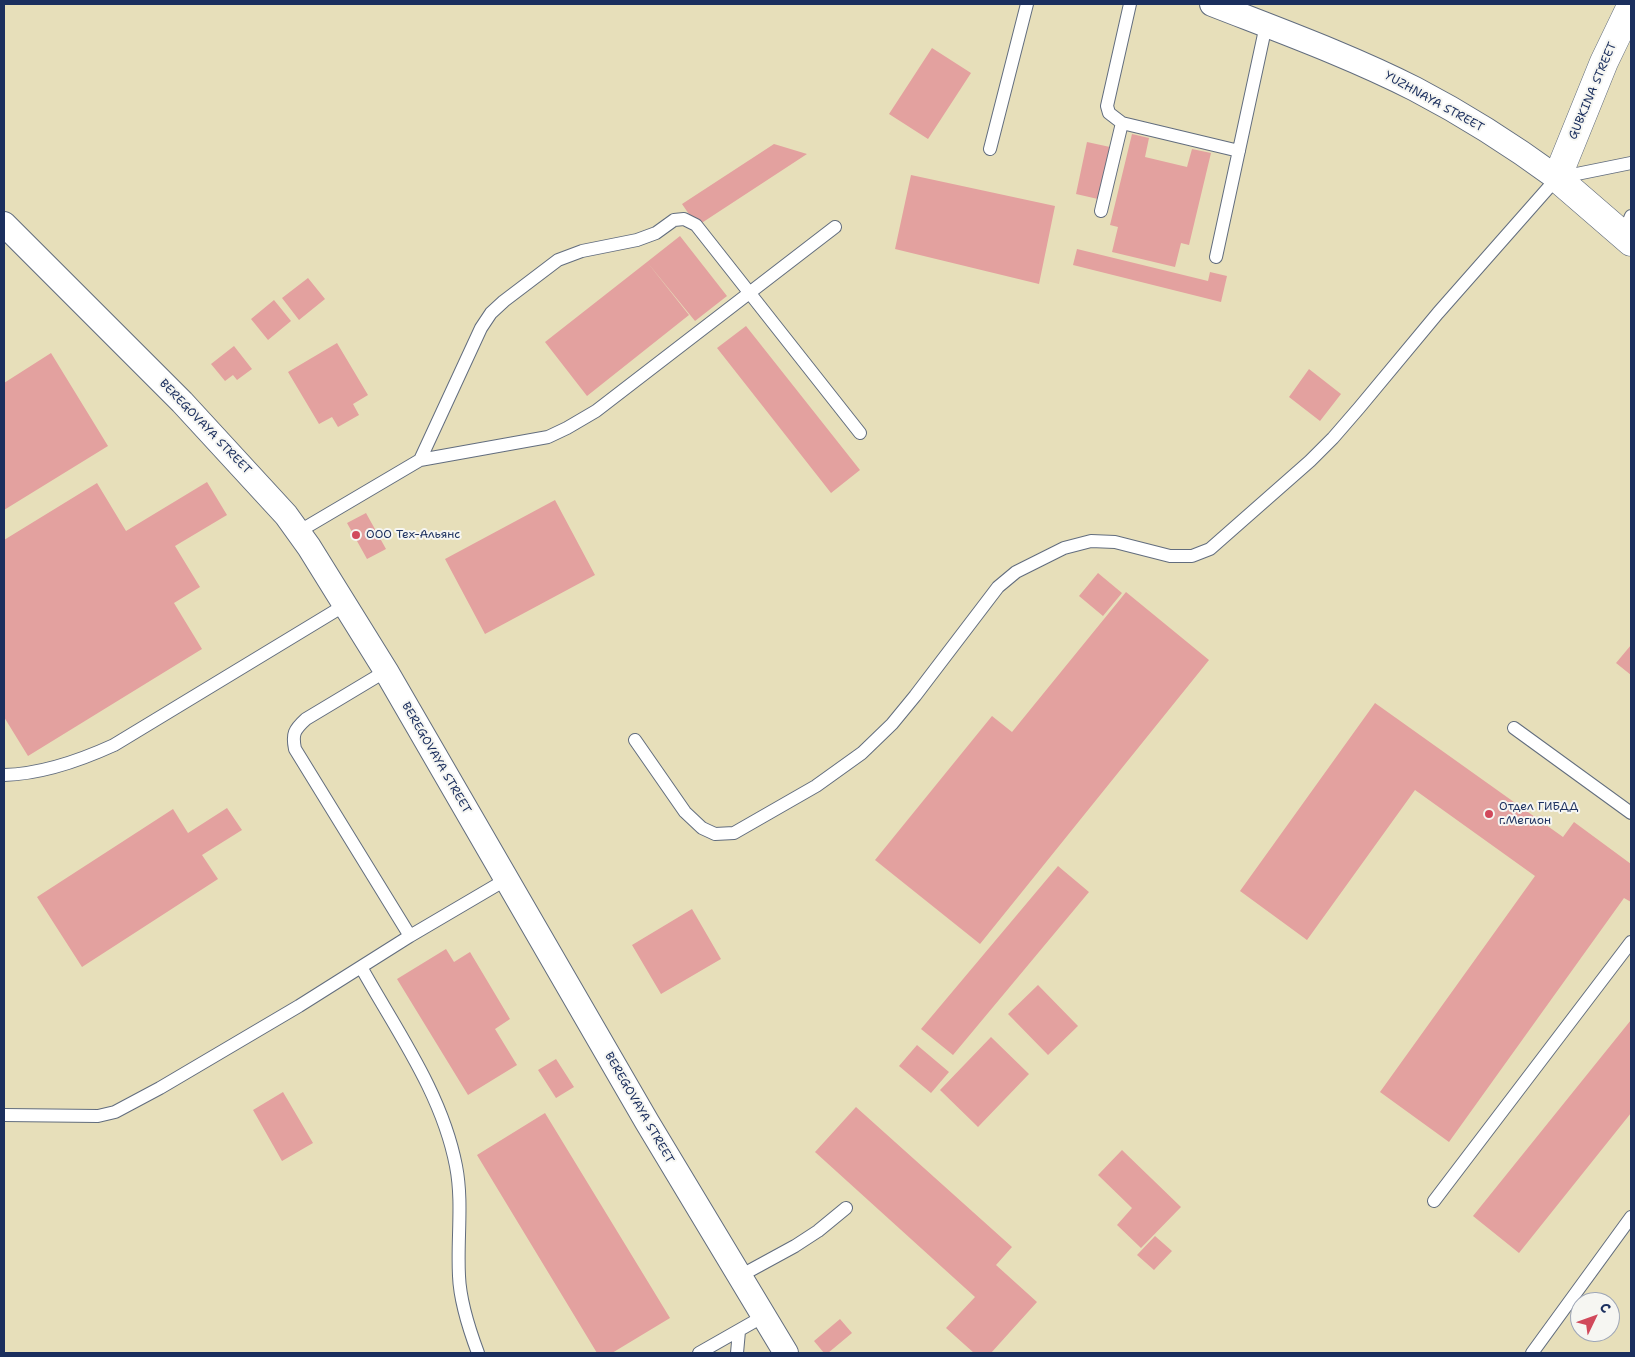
<!DOCTYPE html>
<meta charset="utf-8">
<style>
body{margin:0}
#map{position:relative;width:1635px;height:1357px;overflow:hidden;background:#e7dfba;font-family:"Shantell Sans",sans-serif}
canvas{display:block}
.frame{position:absolute;inset:0;border:5px solid #1b2f5e;pointer-events:none}
.north{position:absolute;left:1570px;top:1292px;width:50px;height:50px;box-sizing:border-box;background:#f6f6f2;border:1px solid #9ea6b7;border-radius:50%;rotate:48deg;font-size:14px;font-weight:700;line-height:20px;text-align:center;color:#1b2f5e}
.north::after{content:'';display:block;margin:auto;width:18px;height:22px;background:#d1495b;clip-path:polygon(50% 0,100% 100%,50% 72%,0 100%)}
</style>
<div id="map">
<canvas width="1635" height="1357"></canvas>
<div class="frame"></div>
<div class="north">С</div>
</div>
<script>
const ctx = document.querySelector('canvas').getContext('2d');
ctx.lineJoin = 'round';
function fillPath(path, color) { ctx.fillStyle = color; ctx.fill(path, 'evenodd'); }
function strokePath(path, color, width, dash) { ctx.strokeStyle = color; ctx.lineWidth = width; ctx.lineCap = dash ? 'butt' : 'round'; ctx.setLineDash(dash || []); ctx.stroke(path); }
function label(font, color, halo, rows, align = 'center') {
  ctx.font = font + ' "Shantell Sans",sans-serif'; ctx.lineWidth = 4; ctx.setLineDash([]); ctx.textBaseline = 'middle'; ctx.strokeStyle = halo; ctx.fillStyle = color; for (const [text, x, y, turn = 0] of rows) {
    ctx.save(); ctx.translate(x, y); ctx.rotate((+turn || 0) * Math.PI / 180); ctx.textAlign = isNaN(turn) ? turn : align; if (halo) ctx.strokeText(text, 0, 0); ctx.fillText(text, 0, 0); ctx.restore();
  }
}
const building = new Path2D(`
 M932 48 971 73 928 139 889 114Z
 M1132 134 1149 138 1145 157 1187 167 1192 149 1211 153 1189 245 1181 243 1175 267 1112 252 1118 227 1110 225Z
 M1087 142 1110 147 1098 199 1076 194Z
 M774 144 807 154 697 226 682 204Z
 M911 175 1055 206 1039 284 895 249Z
 M680 236 727 296 695 321 647 262Z
 M1077 249 1208 281 1210 272 1227 276 1221 302 1073 265Z
 M647 262 689 315 587 396 545 342Z
 M308 278 325 299 299 320 282 298Z
 M274 300 291 321 268 340 251 319Z
 M746 326 860 470 831 493 717 348Z
 M337 343 368 395 353 404 359 415 338 427 332 417 319 424 288 372Z
 M234 346 252 369 237 380 233 375 225 381 211 364Z
 M51 353 108 446 4 510V383Z
 M1309 369 1341 394 1320 421 1289 397Z
 M207 482 227 515 175 546 200 587 174 603 202 649 28 756 4 717V540L97 483 126 531Z
 M555 500 595 575 485 634 445 559Z
 M366 513 386 549 367 559 347 523Z
 M1098 573 1122 593 1103 616 1079 596Z
 M1126 592 1209 660 980 944 875 860 992 716 1012 732Z
 M1631 645V675L1616 663Z
 M1375 703 1563 837 1574 822 1631 864V902L1624 898 1449 1142 1380 1092 1535 876 1415 790 1307 940 1240 891Z
 M227 808 242 830 202 855 218 879 82 967 37 897 173 809 188 833Z
 M1058 866 1089 892 953 1055 921 1029Z
 M692 909 721 959 661 994 632 945Z
 M446 949 454 962 470 952 510 1019 495 1029 517 1065 468 1095 397 979Z
 M1038 985 1078 1026 1048 1055 1008 1014Z
 M1631 1020V1113L1519 1253 1473 1216Z
 M991 1037 1029 1074 978 1127 940 1090Z
 M917 1045 949 1072 931 1093 899 1066Z
 M556 1059 574 1087 556 1098 538 1070Z
 M283 1092 313 1143 282 1161 253 1110Z
 M856 1107 1012 1247 996 1265 1037 1302 991 1353H974L946 1328 975 1297 815 1152Z
 M545 1113 670 1318 612 1353H597L477 1155Z
 M1122 1150 1181 1207 1141 1248 1117 1225 1132 1208 1098 1175Z
 M1155 1236 1172 1251 1154 1270 1137 1255Z
 M840 1319 852 1333 828 1353H824L814 1341Z`);
const lane = new Path2D(`
 M1130 4 1107 106 1109 113 1122 123 1239 151
 M990 149 1027 4
 M1101 211 1122 123
 M1623 235 1631 216
 M1216 257 1266 25
 M420 460 548 437 567 428 596 411 835 227
 M298 532 420 460 481 328 491 313 504 301 558 260 582 251 637 240 656 233 674 220 684 219 696 225 860 433
 M386 671 306 719C294 730 292 734 295 749L410 936 507 879
 M1514 728 1631 813
 M635 740 685 812 702 828 715 834 734 833 816 786 862 753 892 724 915 696 998 587 1016 572 1064 548 1091 541 1115 542 1170 556H1192L1210 549 1310 461 1333 438 1359 408 1438 313 1557 178 1631 163
 M4 775C42 774 79 761 114 745L345 605
 M361 967C396 1030 442 1093 456 1166 463 1202 457 1239 459 1276 460 1302 469 1329 478 1353
 M4 1115 98 1116 115 1112 160 1088 299 1006 410 936
 M1434 1201 1631 942
 M740 1276 795 1246 818 1231 846 1208
 M699 1353 764 1316
 M737 1353 739 1331
 M1532 1353 1631 1217`);
const street = new Path2D(`
 M1212 4C1281 31 1350 56 1415 89 1465 115 1512 145 1557 178
 M4 224 182 402 286 515 309 547 386 671 647 1122 786 1353`);
const secondary = new Path2D(`
 M1631 6 1604 62 1557 178 1631 242`);
const markers = [
 [356,535,5,"#d1495b"],
 [1489,814,5,"#d1495b"]
];
const streetNames = [
 ["GUBKINA STREET",1593,91,-67],
 ["YUZHNAYA STREET",1434,102,29],
 ["BEREGOVAYA STREET",205,427,46],
 ["BEREGOVAYA STREET",436,758,60],
 ["BEREGOVAYA STREET",639,1108,60]
];
const poiNames = [
 ["ООО Тех-Альянс",366,535],
 ["Отдел ГИБДД",1499,807],
 ["г.Мегион",1499,821]
];
fillPath(building, '#e3a19f');
strokePath(lane, '#626d7e', 14);
strokePath(street, '#626d7e', 26);
strokePath(secondary, '#626d7e', 29);
strokePath(lane, '#fff', 12);
strokePath(street, '#fff', 24);
strokePath(secondary, '#fff', 28);
for (const [x, y, r, color] of markers) { const dot = new Path2D(); dot.arc(x, y, r, 0, 2 * Math.PI); ctx.fillStyle = color; ctx.fill(dot); strokePath(dot, '#f6f6f2', 2); }
label('12px', '#1b2f5e', '#f6f6f2', streetNames);
label('12px', '#1b2f5e', '#f6f6f2', poiNames, 'left');
</script>
